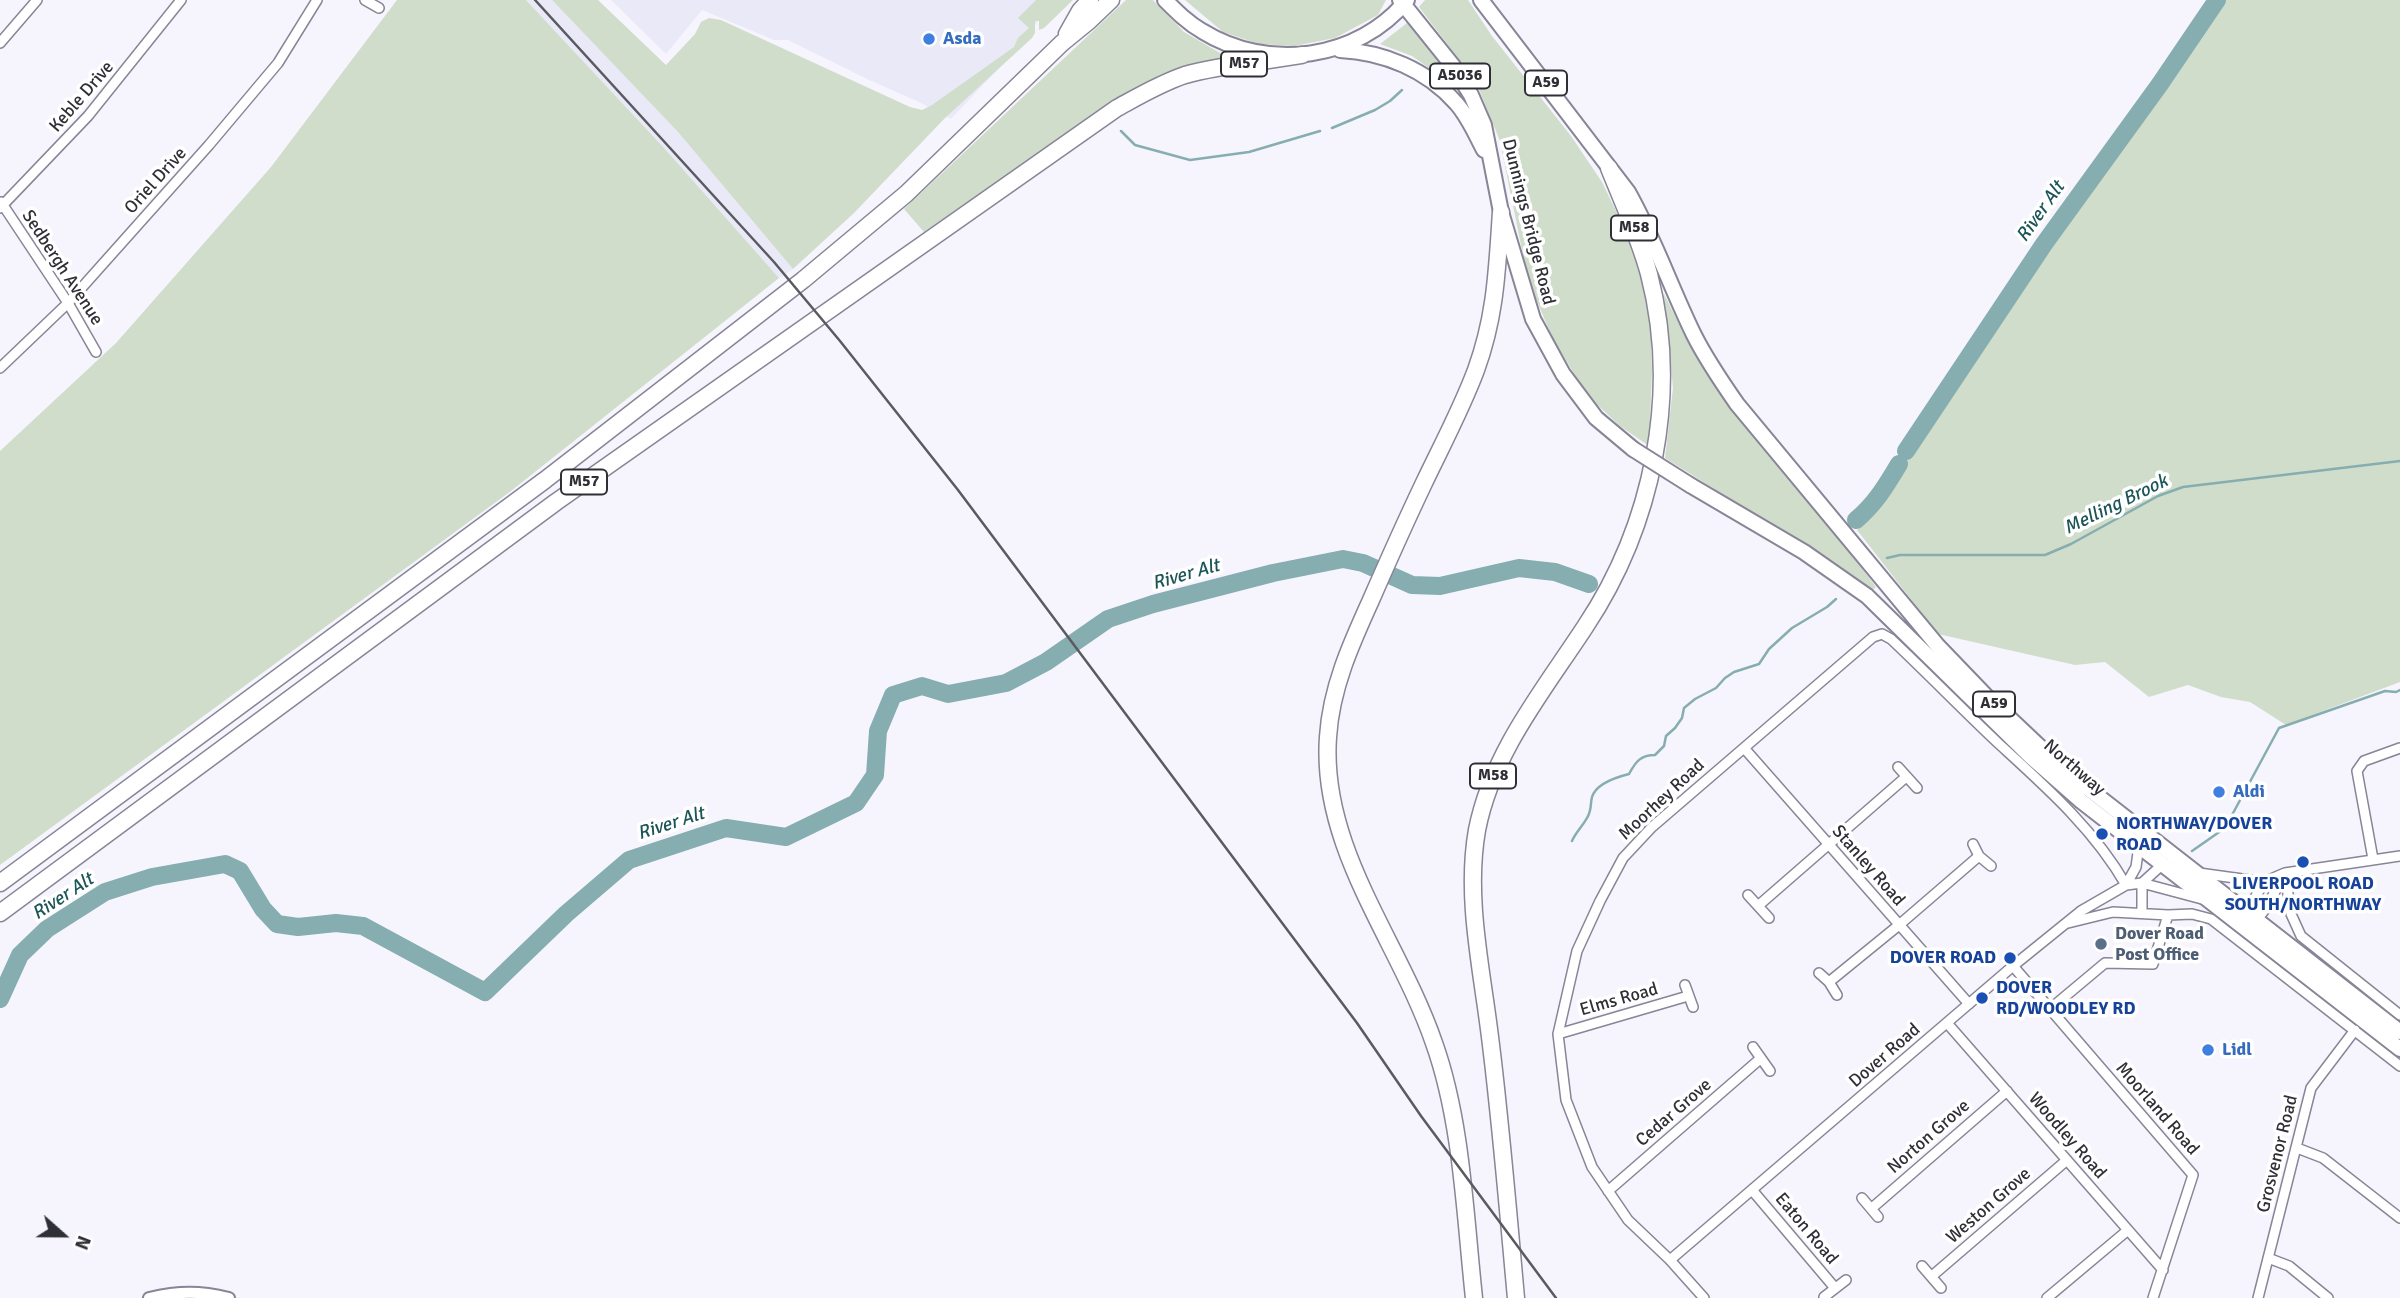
<!DOCTYPE html>
<style>
body{margin:0}
#map{position:relative;width:2400px;height:1298px;overflow:hidden;background:#f6f5fd;font-family:Signika,sans-serif}
canvas{display:block}
.north{position:absolute;left:28px;top:1200px;width:70px;height:70px;-webkit-text-stroke:5px #fff;paint-order:stroke;rotate:111deg;font-size:19px;font-weight:700;line-height:28px;text-align:center;color:#2f2f36}
.north::after{content:'';display:block;margin:auto;width:24px;height:32px;background:#2f2f36;clip-path:polygon(50% 0,100% 100%,50% 72%,0 100%)}
</style>
<div id="map">
<canvas width="2400" height="1298"></canvas>
<div class="north">N</div>
</div>
<script>
const ctx = document.querySelector('canvas').getContext('2d');
ctx.lineJoin = 'round';
function fillPath(path, color) { ctx.fillStyle = color; ctx.fill(path, 'evenodd'); }
function strokePath(path, color, width, dash) { ctx.strokeStyle = color; ctx.lineWidth = width; ctx.lineCap = dash ? 'butt' : 'round'; ctx.setLineDash(dash || []); ctx.stroke(path); }
function label(font, color, halo, rows, align = 'center') {
  ctx.font = font + ' Signika,sans-serif'; ctx.lineWidth = 7; ctx.setLineDash([]); ctx.textBaseline = 'middle'; ctx.strokeStyle = halo; ctx.fillStyle = color; for (const [text, x, y, turn = 0] of rows) {
    ctx.save(); ctx.translate(x, y); ctx.rotate((+turn || 0) * Math.PI / 180); ctx.textAlign = isNaN(turn) ? turn : align; if (halo) ctx.strokeText(text, 0, 0); ctx.fillText(text, 0, 0); ctx.restore();
  }
}
const built = new Path2D(`
 M526 0H552L678 132 793 269 779 278 665 149Z
 M611 0H1050L1028 37 951 119 919 102 867 79 788 40H774L702 10 666 54Z`);
const green = new Path2D(`
 M397 0H526L665 149 779 278 511 491 0 865V451L116 343 271 167Z
 M552 0H598L666 65 695 34 701 22 709 18 721 20 910 107 922 110 932 105 1014 47 1018 38 1029 28 1018 18 1036 0H1073L1044 28 1039 30V21H1035V33L1032 38 945 118 854 213 793 269 678 132Z
 M1126 0H1153L1184 32 1227 57 1160 75 1109 104 924 232 904 209Z
 M1185 0H1386L1378 15 1335 38 1294 46 1259 44 1223 32Z
 M1425 0H1468L1492 36 1571 136 1602 182 1631 242 1650 311 1652 372 1649 446 1620 426 1587 395 1552 337 1528 280 1500 141 1476 82 1419 7Z
 M2226 0H2400V682L2286 725 2250 702 2221 697 2188 685 2149 697 2105 662 2075 665 1938 634 1857 530 1881 506 1916 444 1974 364 2046 250Z
 M1407 23 1440 59 1456 87 1412 56 1380 44Z
 M1664 294C1678 321 1690 350 1707 374 1757 450 1822 514 1876 587L1870 592 1801 543 1665 458 1673 388Z`);
const stream = new Path2D(`
 M1332 128 1375 110 1390 101 1402 90
 M1121 131 1135 145 1190 160 1249 152 1320 131
 M1887 558 1900 555H2045L2071 544 2158 496 2183 487 2400 461
 M1572 841C1576 832 1582 827 1587 818 1592 810 1590 805 1592 797 1596 784 1617 777 1629 774 1636 761 1641 755 1655 755L1664 746 1666 736 1675 728 1682 718 1684 708 1695 699 1716 688 1725 678 1734 672 1759 664 1769 649 1792 628 1827 607 1836 599
 M2192 851 2225 828 2279 728 2385 691 2396 692 2400 690`);
const river = new Path2D(`
 M1906 451 2044 244 2160 84 2217 0
 M1856 520C1875 504 1886 486 1899 464
 M0 999 20 955 47 929 105 892 152 877 225 864 240 871 263 909 277 924 298 927 336 923 363 926 485 992 566 914 629 860 726 828 786 837 856 803 875 775 878 731 893 695 922 686 948 694 1006 683 1046 662 1108 619 1153 604 1273 573 1343 559 1363 563 1412 585 1440 586 1519 568 1555 572 1589 584`);
const minor = new Path2D(`
 M365 0 379 8
 M0 43 37 0
 M1 202 68 303 96 352
 M0 208 88 116 181 0
 M0 368 68 303 209 145 278 63 317 0
 M1744 748 1969 1004
 M1898 767 1917 788
 M1973 844 1979 856 1991 866
 M2373 859 2357 771 2364 761 2400 748
 M2199 873 2264 882 2285 873 2400 856
 M2285 873 2291 914 2301 936 2400 1015
 M2142 883 2164 863
 M2126 885 2136 867 2139 845
 M1748 895 1769 918
 M1759 905 1906 777
 M2142 913V883
 M2168 915 2192 914 2211 919 2400 1066
 M2245 915 2264 882
 M2255 922 2267 907 2284 874
 M2013 966 2193 1175 2153 1298
 M1819 973 1829 982 1837 995
 M1829 982 1899 925 1979 856
 M1685 985 1693 1007
 M2050 1009 2105 963 2153 964 2168 915 2113 912 2068 923
 M1947 1023 2163 1270
 M1558 1034 1688 996
 M1753 1047 1770 1071
 M2297 1148 2323 1158 2400 1218
 M1752 1190 1835 1288
 M1608 1191 1760 1059
 M1862 1198 1878 1217
 M1872 1208 2007 1091
 M2268 1258 2289 1266 2328 1298
 M1670 1260 2013 966 2081 911 2126 885 2142 883 2202 899
 M1922 1266 1941 1288
 M1932 1276 2067 1160
 M1824 1297 1846 1280
 M1704 1298 1670 1260 1628 1220 1592 1167 1566 1100 1558 1034 1577 951 1600 901 1623 858 1652 827 1873 637 1882 634 1891 639C1927 673 1962 709 1998 743 2045 786 2094 829 2126 885
 M2047 1298 2128 1230
 M2258 1298 2311 1088 2355 1030`);
const tertiary = new Path2D(`
 M149 1298C179 1291 200 1291 229 1298`);
const trunk = new Path2D(`
 M1165 0C1177 12 1188 23 1202 31 1268 72 1358 60 1407 0
 M1400 0 1453 66 1471 95 1484 125 1501 212 1533 319 1563 374 1596 418 1633 449
 M1481 0 1628 192C1654 238 1671 288 1694 335 1706 359 1721 381 1737 404L1937 645 1986 696 2040 747 2081 783 2400 1032
 M1340 50C1384 52 1427 70 1456 103 1468 116 1476 135 1484 150
 M1690 485 1804 552 1867 596 2031 757 2081 801 2400 1049`);
const motorway = new Path2D(`
 M1067 34 1080 11 1090 0
 M0 883 545 480 803 280 906 194 1062 43 1089 21 1111 0
 M0 913 556 502 1117 108C1139 96 1161 83 1185 75 1223 64 1263 62 1302 55
 M1474 1298C1465 1216 1462 1121 1434 1043 1399 941 1320 849 1328 737 1331 688 1351 644 1371 600 1388 561 1405 523 1423 485 1441 447 1461 410 1476 370 1496 315 1497 269 1501 212
 M1516 1298C1508 1211 1501 1124 1490 1037 1482 970 1465 898 1477 830 1492 753 1543 691 1585 627 1653 525 1680 393 1649 274 1639 237 1623 203 1609 168`);
const rail = new Path2D(`
 M535 0 774 262 840 341 958 490 1357 1023 1421 1116 1556 1298`);
const trunkBridge = new Path2D(`
 M1633 449 1690 485`);
const markers = [
 [929,39,7,"#3f7fe0"],
 [2219,792,7,"#3f7fe0"],
 [2102,834,7,"#1a4fb4"],
 [2303,862,7,"#1a4fb4"],
 [2101,944,7,"#5c6f8a"],
 [2010,958,7,"#1a4fb4"],
 [1982,998,7,"#1a4fb4"],
 [2208,1050,7,"#3f7fe0"]
];
const shields = [
 [1244,64,46],
 [1460,76,60],
 [1546,83,42],
 [1634,228,46],
 [584,482,46],
 [1994,704,42],
 [1493,776,46]
];
const shieldNames = [
 ["M57",1244,64],
 ["A5036",1460,76],
 ["A59",1546,83],
 ["M58",1634,228],
 ["M57",584,482],
 ["A59",1994,704],
 ["M58",1493,776]
];
const shopNames = [
 ["Asda",943,39],
 ["Aldi",2233,792],
 ["Lidl",2222,1050]
];
const streetNames = [
 ["Keble Drive",82,97,-49],
 ["Oriel Drive",156,181,-48],
 ["Dunnings Bridge Road",1528,222,76],
 ["Sedbergh Avenue",62,268,57],
 ["Northway",2074,768,41],
 ["Moorhey Road",1662,800,-43],
 ["Stanley Road",1868,866,49],
 ["Elms Road",1619,1000,-16],
 ["Dover Road",1885,1056,-41],
 ["Moorland Road",2157,1109,49],
 ["Cedar Grove",1674,1113,-41],
 ["Woodley Road",2067,1136,49],
 ["Norton Grove",1929,1137,-41],
 ["Grosvenor Road",2278,1154,-76],
 ["Weston Grove",1989,1206,-41],
 ["Eaton Road",1806,1229,50]
];
const transitNames = [
 ["NORTHWAY/DOVER",2116,824],
 ["ROAD",2116,845],
 ["LIVERPOOL ROAD",2303,884,"center"],
 ["SOUTH/NORTHWAY",2303,905,"center"],
 ["DOVER ROAD",1996,958,"right"],
 ["DOVER",1996,988],
 ["RD/WOODLEY RD",1996,1009]
];
const serviceNames = [
 ["Dover Road",2115,934],
 ["Post Office",2115,955]
];
const waterNames = [
 ["River Alt",2041,212,-55],
 ["Melling Brook",2116,505,-26],
 ["River Alt",1186,575,-16],
 ["River Alt",671,824,-18],
 ["River Alt",63,897,-33]
];
fillPath(built, '#eae9f8');
fillPath(green, '#d0ddcb');
strokePath(stream, '#86adaf', 2.5);
strokePath(river, '#86adaf', 18);
strokePath(minor, '#878596', 12);
strokePath(tertiary, '#878596', 14);
strokePath(trunk, '#878596', 18);
strokePath(motorway, '#878596', 19);
strokePath(minor, '#fff', 9);
strokePath(tertiary, '#fff', 10);
strokePath(trunk, '#fff', 14);
strokePath(motorway, '#fff', 16);
strokePath(rail, '#5a5a61', 2.5);
strokePath(trunkBridge, '#878596', 18, []);
strokePath(trunkBridge, '#fff', 14);
for (const [x, y, r, color] of markers) { const dot = new Path2D(); dot.arc(x, y, r, 0, 2 * Math.PI); ctx.fillStyle = color; ctx.fill(dot); strokePath(dot, '#fff', 2.5); }
for (const [x, y, w] of shields) { const box = new Path2D(); box.roundRect(x - w / 2, y - 12.5, w, 25, 5); ctx.fillStyle = '#fff'; ctx.fill(box); strokePath(box, '#2f2f36', 2); }
label('bold 16px', '#2f2f36', null, shieldNames);
label('bold 18px', '#366cbe', '#fff', shopNames, 'left');
label('18px', '#2f2f36', '#fff', streetNames);
label('bold 18px', '#164399', '#fff', transitNames, 'left');
label('bold 18px', '#4e5e75', '#fff', serviceNames, 'left');
label('italic 19px', '#1c5557', '#fff', waterNames);
</script>
